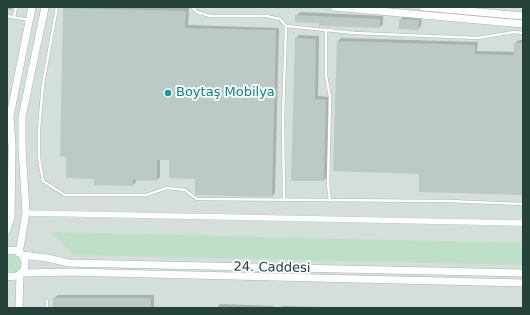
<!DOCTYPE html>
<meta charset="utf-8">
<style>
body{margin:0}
#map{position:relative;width:530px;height:315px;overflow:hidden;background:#e6efeb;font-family:"DejaVu Sans",sans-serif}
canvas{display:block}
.frame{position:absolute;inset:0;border:8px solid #24423a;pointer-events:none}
</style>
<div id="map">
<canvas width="530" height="315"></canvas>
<div class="frame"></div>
</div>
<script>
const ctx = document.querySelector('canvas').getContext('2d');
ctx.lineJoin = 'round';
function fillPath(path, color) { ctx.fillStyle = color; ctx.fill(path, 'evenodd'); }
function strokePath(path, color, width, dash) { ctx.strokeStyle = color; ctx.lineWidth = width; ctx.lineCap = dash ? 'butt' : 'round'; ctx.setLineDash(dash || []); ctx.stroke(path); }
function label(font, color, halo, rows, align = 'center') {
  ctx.font = font + ' "DejaVu Sans",sans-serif'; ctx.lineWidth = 4; ctx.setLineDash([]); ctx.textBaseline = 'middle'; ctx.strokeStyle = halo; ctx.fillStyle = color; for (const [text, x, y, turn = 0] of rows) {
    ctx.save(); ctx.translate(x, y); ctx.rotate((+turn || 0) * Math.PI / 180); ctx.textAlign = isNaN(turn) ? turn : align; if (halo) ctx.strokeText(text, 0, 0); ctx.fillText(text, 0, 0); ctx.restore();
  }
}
const built = new Path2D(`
 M7 7H523V308H7Z`);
const green = new Path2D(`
 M50 232 523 243V265L74 255Z
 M11 254 17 256 21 261 20 268 15 273 7 272V256Z`);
const shadow = new Path2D(`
 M7 7H14L11 10 7 9Z
 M65 7 189 8 188 25 279 28 275 193 272 196 196 178 170 159H160V177L157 180 136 179V182L133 185 64 8Z
 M300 12 383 16V24L380 27 320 22 296 16Z
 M404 16 422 18 421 26 418 29 400 20Z
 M299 35 319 36 318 96 329 97 327 177 324 180H293L296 38Z
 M341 38 478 42 477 51 515 52V43L519 40H523V194L420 173 338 41Z
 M58 295H154V308H54V298Z
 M220 304 274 306V308H217Z
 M282 306 364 308H280Z`);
const building = new Path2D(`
 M63 8 186 11 185 28 276 30 272 197 195 195V179L169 178V160H157V181L133 180V186L94 185V179L66 178V157L60 156Z
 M295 15 380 19V28L319 26V23L295 22Z
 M399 19 419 20 418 30 399 29Z
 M295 38 316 39 315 99 326 100 324 181H291Z
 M337 41 475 45V54L514 55V43H523V195L419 192V174L333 171Z
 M53 298H151V308H53Z`);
const service = new Path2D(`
 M57 7 43 84 39 129V158L43 181 65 195H146L167 188 185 190 197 199 448 201 523 204
 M192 7 197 12 210 16H266L280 19 286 26 355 33 478 38 514 32 523 33
 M7 16 29 20
 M14 17 16 7
 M326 30V76L330 97 328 184 330 201
 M284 200 283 117 286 26
 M47 308V301`);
const minor = new Path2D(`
 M26 213 523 223`);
const tertiary = new Path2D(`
 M334 7 523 24
 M423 7 523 16
 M7 230 11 217 12 147 10 116 32 7
 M7 251C30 245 32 281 7 276
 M19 253 26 213 22 147V117L45 7
 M22 255 47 258 69 263 523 273
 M22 273 68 272 523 283
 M19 308 20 275`);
const markers = [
 [168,93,4,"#0f9aa8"]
];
const cultureNames = [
 ["Boytaş Mobilya",176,93]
];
const streetNames = [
 ["24. Caddesi",272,268,1]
];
fillPath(built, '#d4dfda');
fillPath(green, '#bfe0c8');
fillPath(shadow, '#0003');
fillPath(building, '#bbcac4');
strokePath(service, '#a8b8b2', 3.5);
strokePath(minor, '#a8b8b2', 6);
strokePath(tertiary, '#a8b8b2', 8);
strokePath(service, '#fff', 2.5);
strokePath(minor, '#fff', 5.5);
strokePath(tertiary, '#fff', 7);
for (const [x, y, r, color] of markers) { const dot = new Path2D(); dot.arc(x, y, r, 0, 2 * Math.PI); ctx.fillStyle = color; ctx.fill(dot); strokePath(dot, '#f7fbf9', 1.5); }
label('13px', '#0d838f', '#f7fbf9', cultureNames, 'left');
label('13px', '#24423a', '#f7fbf9', streetNames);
</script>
